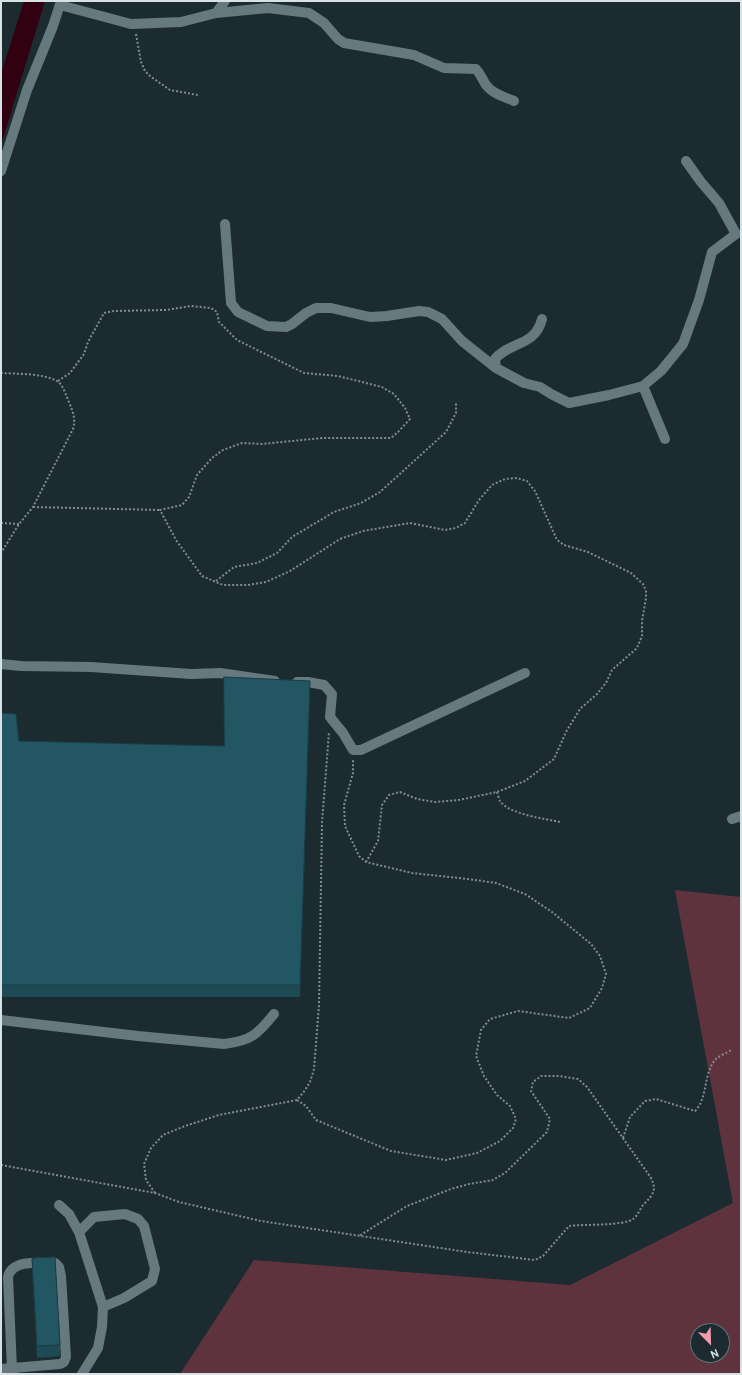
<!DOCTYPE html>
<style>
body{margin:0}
#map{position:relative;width:742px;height:1375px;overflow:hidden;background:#1b2b30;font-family:Overpass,sans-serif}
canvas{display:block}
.frame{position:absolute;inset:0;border:2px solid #d8e2e5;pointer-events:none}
.north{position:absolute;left:690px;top:1323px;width:40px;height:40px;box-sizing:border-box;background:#1b2b30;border:1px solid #677478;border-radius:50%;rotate:157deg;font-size:11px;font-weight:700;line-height:16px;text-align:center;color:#d8e2e5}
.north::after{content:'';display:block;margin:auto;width:14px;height:18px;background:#f39aac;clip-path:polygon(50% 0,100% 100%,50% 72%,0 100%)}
</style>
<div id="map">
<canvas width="742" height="1375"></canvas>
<div class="frame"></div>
<div class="north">N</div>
</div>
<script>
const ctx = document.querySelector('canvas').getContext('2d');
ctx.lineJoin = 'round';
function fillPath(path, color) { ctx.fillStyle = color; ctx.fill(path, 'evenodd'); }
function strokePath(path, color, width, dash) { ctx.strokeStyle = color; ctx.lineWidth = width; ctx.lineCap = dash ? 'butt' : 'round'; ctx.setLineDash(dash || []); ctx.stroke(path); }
const green = new Path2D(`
 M675 890 741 897V1374H180L254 1260 570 1285 733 1203ZM698 1331H722V1355H698Z`);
const water = new Path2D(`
 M24 1H45L1 145V74Z`);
const path = new Path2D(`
 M136 34 141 62 145 71 150 76 170 90 198 95
 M1 373C17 374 42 373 57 381 63 384 66 396 69 402 73 412 76 419 73 429L33 507 19 524 1 553
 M58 381 70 373 84 354 88 342 104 313 114 311 166 310 191 306 211 308 217 312 219 322 237 340 304 373 338 376 382 387 394 394 405 408 410 419 398 432 391 438H322L262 444 242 443 223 450 212 458 197 475 189 497 182 505 160 510 176 540 202 576 223 585H248L266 582 290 571 340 539 363 531 410 523 445 530 456 528 465 523 479 500 492 485 505 479 517 478 527 481 535 491 557 540 564 545 588 552 631 573 643 584 646 591V598L642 621V636L637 648 612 670 606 683 597 694 580 709 566 732 554 759 525 781 497 792 459 800 435 802 417 799 400 792 389 795 382 805 378 841 366 862
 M33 507 160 510
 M1 523 19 524
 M216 581 234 567 257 563 277 553 292 537 334 512 361 503 380 492 446 432 456 413V403
 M497 792C498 795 499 799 500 801 508 814 546 819 560 822
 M297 1100 306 1106 316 1120 391 1151 446 1160 477 1153 500 1141 513 1128 516 1119 510 1106 497 1095 484 1076 476 1056 481 1030 490 1019 518 1011 569 1018 590 1008 602 988 606 974 600 956 591 944 552 912 525 894 496 883 468 879 412 873 366 862 359 856 345 826 344 805 353 773V759
 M623 1138 630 1117 645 1101 656 1099 695 1111C708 1098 703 1075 715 1060 718 1056 727 1053 731 1050
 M1 1165 155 1193 179 1202 261 1221 467 1252 535 1260 543 1256 569 1226C584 1224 624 1226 633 1219 638 1216 640 1208 644 1204 653 1195 657 1190 651 1178L587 1087 578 1079 559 1076H541L533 1082 531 1091 550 1119 547 1132 505 1173 493 1180 469 1184 451 1189 407 1206 359 1236
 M155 1193 146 1180 144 1164 151 1148 163 1135 185 1126 219 1115 297 1100 303 1093 310 1082 314 1069 319 1005 322 823 329 732`);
const minor = new Path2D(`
 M60 5 131 24 181 22 216 13 268 8 309 13 324 23 338 39 344 43 414 55 444 68 476 69C482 76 482 79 486 85 493 94 504 97 514 101
 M216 13 225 1
 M1 171 27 90 53 26 61 1
 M225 224 231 303 238 312 267 326 286 327 292 324 306 313 316 308H331L370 317 387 316 419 311 428 312 442 319 462 341 496 368 524 383 540 387 551 394 569 403 609 395 643 386 661 371 683 344 699 300 712 252 736 234 719 203 701 182 686 161
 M496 368 495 359C510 341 535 347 542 319
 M643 386 665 439
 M1 664 21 666 91 667 191 674 220 673 275 681
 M297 682H308L324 685 332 694 330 717 343 733 353 750H361L525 673
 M732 819 741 816
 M1 1020 138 1036 224 1044C251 1041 258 1034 274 1014
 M59 1205 69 1214 79 1232 103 1307 102 1327 98 1348 82 1374
 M79 1232 94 1217 125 1214 138 1219 144 1226 155 1269 152 1281 124 1298 103 1307
 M1 1369 60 1364 64 1362 66 1357 61 1276 59 1267 55 1263C40 1263 12 1259 8 1277L12 1369 13 1374`);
const wall = new Path2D(`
 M310 693 300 997H1V713L19 741 224 746Z
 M32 1259 60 1345V1356L37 1358 32 1270Z`);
const shadedWall = new Path2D(`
 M310 681V693L300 997V985Z`);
const building = new Path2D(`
 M224 677 310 681 300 985H1V713L16 714 19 741 224 746Z
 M55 1257 60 1345 37 1346 32 1259Z`);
fillPath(green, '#5f333d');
fillPath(water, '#310111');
strokePath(path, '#808c90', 2, [2, 2]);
strokePath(minor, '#66797e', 10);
fillPath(wall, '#1d4a55');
fillPath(shadedWall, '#183c45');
fillPath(building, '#225663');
strokePath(building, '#183c45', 1);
</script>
